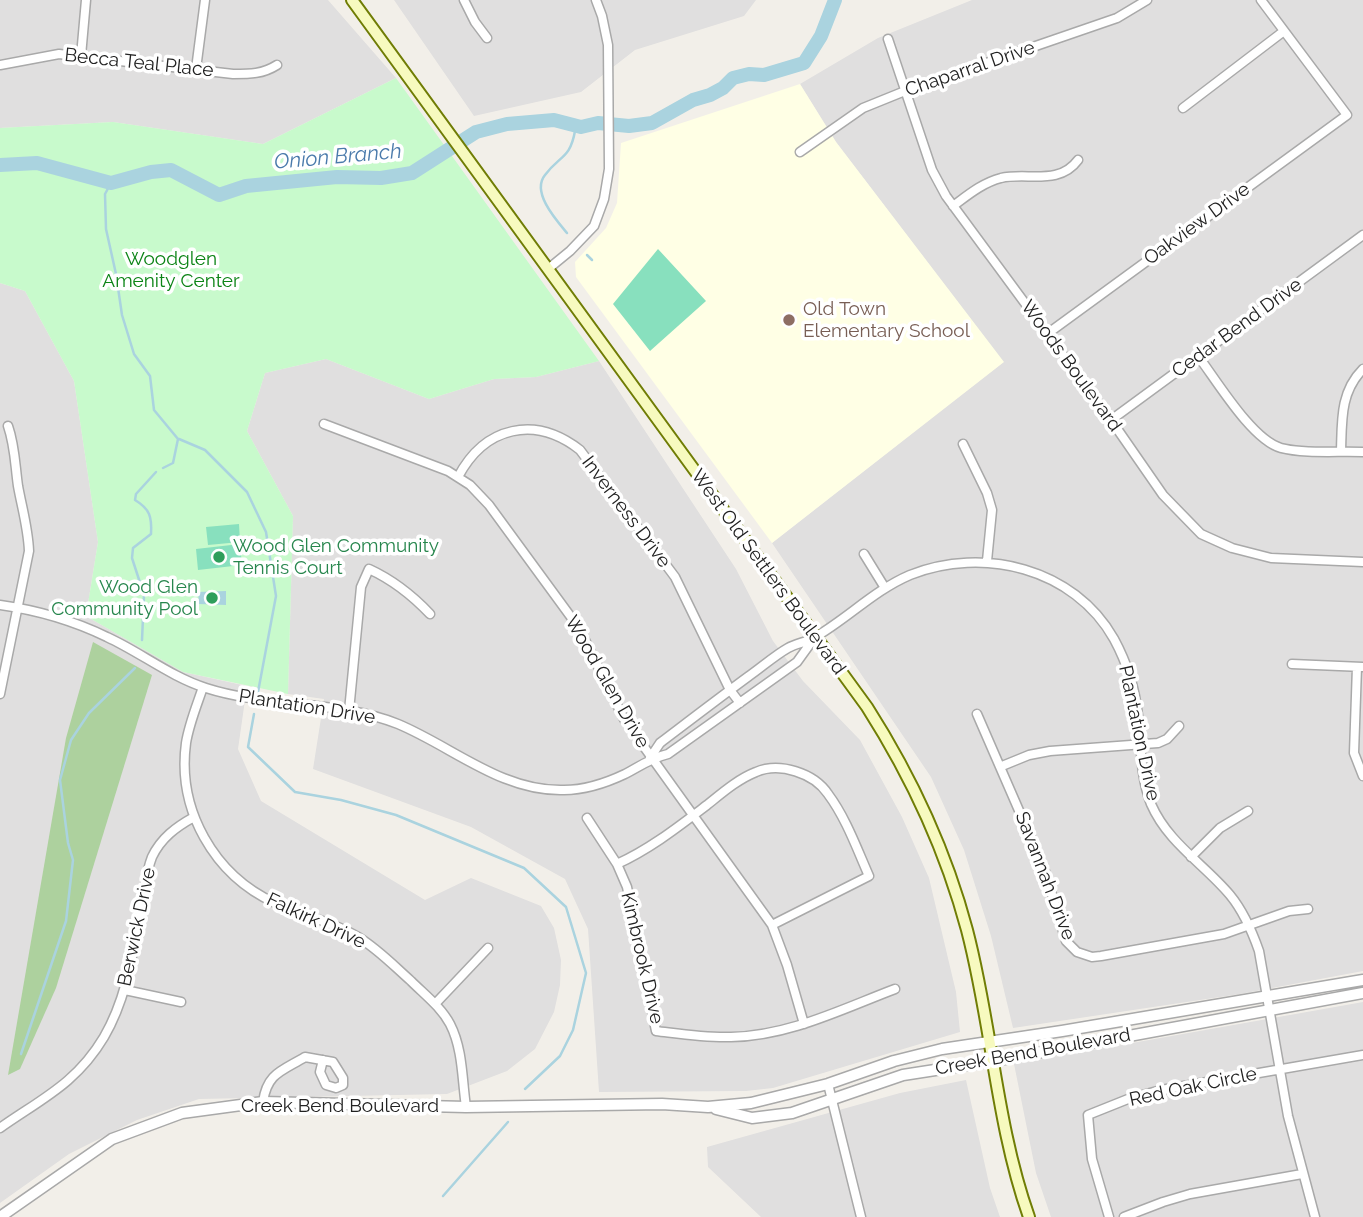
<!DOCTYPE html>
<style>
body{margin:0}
canvas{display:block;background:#f2efe9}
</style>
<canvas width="1363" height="1217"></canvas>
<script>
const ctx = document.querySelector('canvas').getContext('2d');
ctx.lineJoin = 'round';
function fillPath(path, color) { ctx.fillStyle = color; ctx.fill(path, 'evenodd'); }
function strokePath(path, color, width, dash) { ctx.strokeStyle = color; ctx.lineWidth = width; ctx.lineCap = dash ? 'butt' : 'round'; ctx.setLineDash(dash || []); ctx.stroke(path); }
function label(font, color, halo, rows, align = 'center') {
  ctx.font = font + ' Raleway,sans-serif'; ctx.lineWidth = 7; ctx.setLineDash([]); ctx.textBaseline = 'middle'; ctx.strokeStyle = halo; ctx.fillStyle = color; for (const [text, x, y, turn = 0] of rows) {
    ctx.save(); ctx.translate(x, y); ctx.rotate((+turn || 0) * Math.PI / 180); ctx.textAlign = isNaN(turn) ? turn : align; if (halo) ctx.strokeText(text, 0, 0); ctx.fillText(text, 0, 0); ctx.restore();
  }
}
const residential = new Path2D(`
 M0 0H328L396 78 263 144 113 122 0 128Z
 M394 0H756L744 16 635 50 581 92 474 116Z
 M972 0H1363V971L1240 994 1013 1028 991 936 964 850 931 777 772 543 1003 362 836 142 800 84 878 38Z
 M0 283 25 291 74 381 98 542 86 616 183 672 247 686 238 749 261 801 425 900 471 878 541 906 554 928 561 960 560 985 554 1012 535 1049 507 1071 447 1094 199 1099 137 1120 69 1154 0 1203Z
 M326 359 429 399 494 379 536 377 599 361 736 569 773 641 803 681 860 740 902 817 929 878 956 992 960 1032 773 1088 746 1091 599 1092 588 929 565 879 471 827 313 769 324 699 288 694 293 516 247 431 265 373Z
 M1363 1002V1217H1051L1036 1173 1014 1064Z
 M966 1080 990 1188 1000 1217H761L708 1167 707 1147 900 1093Z`);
const education = new Path2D(`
 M800 84 836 142 1004 362 772 543 576 277 575 262 606 228 617 203 621 143Z`);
const forest = new Path2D(`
 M93 642 152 675 56 988 20 1069 8 1075 66 738Z`);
const park = new Path2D(`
 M396 78 599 361 536 377 494 379 429 399 326 359 265 373 247 431 293 516 288 694 183 672 86 616 98 542 74 381 25 291 0 283V128L113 122 263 144Z`);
const pitch = new Path2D(`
 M658 249 706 301 650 351 613 304Z
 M239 524 240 542 208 545 206 527Z
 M240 544 242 565 198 570 196 549Z`);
const water = new Path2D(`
 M226 591V605L199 604 198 592Z`);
const stream = new Path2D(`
 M111 183 105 194 106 229 116 274 122 315 134 354 150 376 154 410 178 439 173 463 163 468
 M567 233C556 220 531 192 545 175 560 155 570 159 575 131L581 127
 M587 255 592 260
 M179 439 205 450 247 492 266 532 276 596 258 692
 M142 640 144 595 132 558 133 548 151 534C152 517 150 509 135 500L136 494 156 472
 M254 714 248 747 295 792 341 800 396 815 524 868 566 907 586 973 573 1030 560 1056 525 1089
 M21 1054 66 921 73 860 68 843 60 780 71 740 89 713 135 668
 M443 1196 508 1122`);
const river = new Path2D(`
 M0 165 37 163 111 183 151 172 171 170 219 195 246 186 337 177 381 178 412 173 476 132 507 124 554 120 581 127 598 123 629 126 652 123 693 100 710 95 723 88 733 78 749 74 764 75 804 63 821 36 835 0`);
const minor = new Path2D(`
 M464 0 475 22 487 38
 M888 39 932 170 946 196 1111 420 1163 495 1201 534 1232 548 1271 558 1363 562
 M81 56 86 0
 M0 65 59 54 233 74C250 74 263 74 277 65
 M196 69 205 0
 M1183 108 1284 31
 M800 152 863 108 905 91 1117 18 1147 0
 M953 206C968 195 982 183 1001 178 1027 172 1059 186 1078 160
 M548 269 570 251 594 226 604 199 609 169 608 45 602 16 596 0
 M1047 334 1347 115 1261 0
 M1198 356C1217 381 1252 440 1281 448 1304 454 1338 451 1363 452
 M1111 420 1363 235
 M324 424 448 471 470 485 489 505 579 628 624 719 772 925 787 965 804 1024
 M963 444 987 493 992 510 987 561
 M1341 451C1342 421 1340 392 1363 369
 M458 477C485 426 535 415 580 450L675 577 730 690 740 703
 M864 554 885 588
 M0 605C36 610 74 621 107 637 140 652 171 677 206 688 268 708 339 700 398 724 453 747 502 792 564 790 585 790 606 783 625 774 640 766 651 758 668 754L797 662 815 637
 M1292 664 1363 667
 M1357 667 1354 753 1363 776
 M203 687C197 705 189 724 186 743 177 810 214 875 275 903 302 916 332 921 358 937 378 949 394 966 411 981 425 995 441 1007 450 1024 463 1049 462 1080 466 1107
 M0 694 29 551C28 528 22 508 18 486 15 465 15 446 8 426
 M349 711 361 587 369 569C393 580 412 595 430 614
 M977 714 1044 868 1066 941 1077 952 1092 957 1101 956 1224 934 1289 911 1308 909
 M650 758 660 743C689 721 719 698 749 676 762 667 774 656 788 648 797 643 808 642 817 636 849 617 875 590 910 575 983 546 1074 568 1114 639 1127 663 1135 688 1138 715 1141 744 1140 776 1151 804 1168 843 1204 864 1230 895 1244 912 1252 931 1259 951L1288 1116 1315 1217
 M1002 766 1029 755 1050 751 1158 743 1167 739 1179 726
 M587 818 617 864 627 887 656 1031C681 1034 706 1038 731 1037 789 1036 842 1009 895 989
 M1191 857 1220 828 1248 811
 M617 864C650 849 678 827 707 805 722 793 738 779 756 772 780 762 814 773 828 794 846 818 857 849 869 876L772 925
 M125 990 181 1002
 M435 1004 488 948
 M828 1084 861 1217
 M263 1102C267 1073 282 1071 305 1057L333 1062 343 1078V1085L336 1088 326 1085 320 1072 323 1060
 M0 1128C41 1099 76 1084 104 1037 128 996 133 950 142 904 145 888 146 872 152 857 161 838 176 827 194 817
 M1109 1217 1092 1159 1088 1115 1128 1099 1161 1090 1363 1055
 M1124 1217 1163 1202 1190 1194 1302 1174`);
const tertiary = new Path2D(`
 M716 1109 752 1118 792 1113 903 1075 993 1061 1363 993
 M0 1217 112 1139 182 1113 263 1102 466 1107 662 1104 708 1107 751 1103 828 1084 894 1061 942 1049 1062 1031 1363 980`);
const secondary = new Path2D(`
 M352 0 867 707C911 776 946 851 967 930 992 1025 996 1124 1029 1217`);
const markers = [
 [789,320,7,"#8d6e63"],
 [219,557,7,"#2e9e5b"],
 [212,598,7,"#2e9e5b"]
];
const streetNames = [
 ["Becca Teal Place",139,63,6],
 ["Chaparral Drive",970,69,-19],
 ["Oakview Drive",1197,224,-36],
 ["Cedar Bend Drive",1237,328,-36],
 ["Woods Boulevard",1071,366,54],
 ["Inverness Drive",626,512,53],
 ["West Old Settlers Boulevard",768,572,54],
 ["Wood Glen Drive",607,682,60],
 ["Plantation Drive",307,707,9],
 ["Plantation Drive",1139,733,78],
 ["Savannah Drive",1045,876,69],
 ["Falkirk Drive",316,921,25],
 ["Berwick Drive",137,927,-78],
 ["Kimbrook Drive",642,958,77],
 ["Creek Bend Boulevard",1033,1052,-10],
 ["Red Oak Circle",1193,1087,-12],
 ["Creek Bend Boulevard",340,1106]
];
const parkNames = [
 ["Woodglen",171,259],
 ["Amenity Center",171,281]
];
const educationNames = [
 ["Old Town",803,309],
 ["Elementary School",803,331]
];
const leisureNames = [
 ["Wood Glen Community",233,546],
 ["Tennis Court",233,568],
 ["Wood Glen",198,587,"right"],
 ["Community Pool",198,609,"right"]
];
const waterNames = [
 ["Onion Branch",338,157,-5]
];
fillPath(residential, '#e0dfdf');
fillPath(education, '#ffffe5');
fillPath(forest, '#add19e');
fillPath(park, '#c8facc');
fillPath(pitch, '#88e0be');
fillPath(water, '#aad3df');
strokePath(stream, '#aad3df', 2.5);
strokePath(river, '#aad3df', 14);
strokePath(minor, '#a9a9a9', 11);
strokePath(tertiary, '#a9a9a9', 13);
strokePath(secondary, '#707d05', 14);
strokePath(minor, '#fff', 8);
strokePath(tertiary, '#fff', 10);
strokePath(secondary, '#f7fabf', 10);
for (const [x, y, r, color] of markers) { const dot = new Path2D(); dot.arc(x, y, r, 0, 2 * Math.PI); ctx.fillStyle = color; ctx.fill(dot); strokePath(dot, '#fff', 2.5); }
label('19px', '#222', '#fff', streetNames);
label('19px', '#0c8416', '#fff', parkNames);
label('19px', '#785e54', '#fff', educationNames, 'left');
label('19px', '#27864d', '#fff', leisureNames, 'left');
label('italic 21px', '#4a7aab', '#fff', waterNames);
</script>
